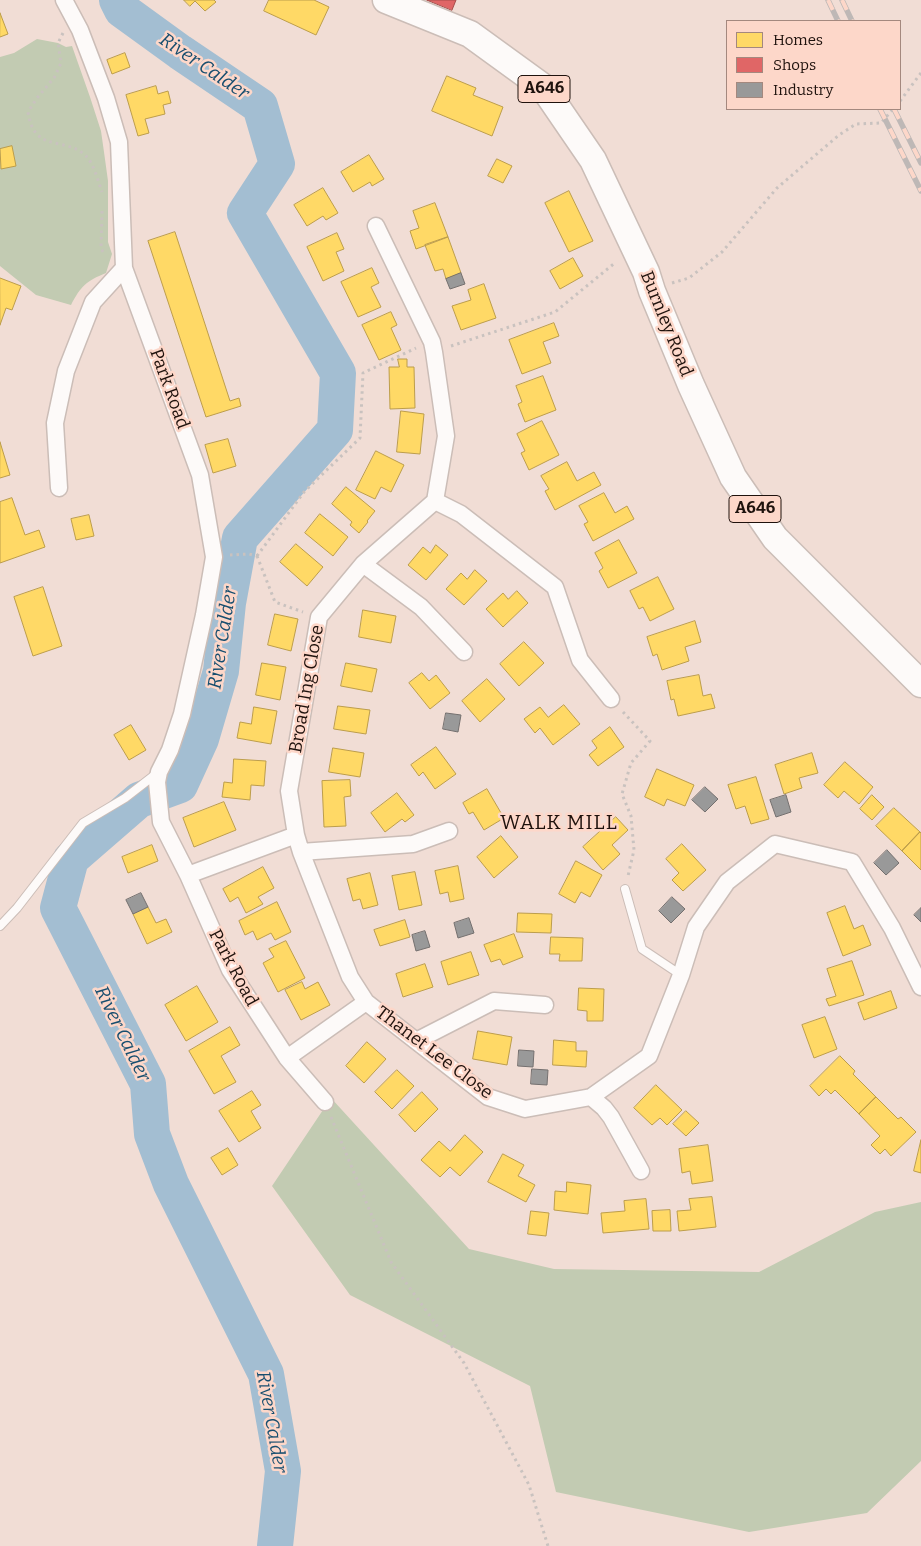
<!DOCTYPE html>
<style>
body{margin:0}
#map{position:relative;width:921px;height:1546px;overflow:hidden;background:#f1ddd5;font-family:Bitter,serif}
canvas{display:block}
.legend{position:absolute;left:726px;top:20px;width:175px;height:90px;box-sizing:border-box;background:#fdd7c9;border:1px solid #a4887e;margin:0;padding:6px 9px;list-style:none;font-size:15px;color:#1f120d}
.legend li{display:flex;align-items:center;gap:10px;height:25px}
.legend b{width:25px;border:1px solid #a4887e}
</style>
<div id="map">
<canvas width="921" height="1546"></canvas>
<ul class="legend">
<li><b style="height:14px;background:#ffd966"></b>Homes</li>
<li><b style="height:14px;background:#e06666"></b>Shops</li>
<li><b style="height:14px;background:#999"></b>Industry</li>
</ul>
</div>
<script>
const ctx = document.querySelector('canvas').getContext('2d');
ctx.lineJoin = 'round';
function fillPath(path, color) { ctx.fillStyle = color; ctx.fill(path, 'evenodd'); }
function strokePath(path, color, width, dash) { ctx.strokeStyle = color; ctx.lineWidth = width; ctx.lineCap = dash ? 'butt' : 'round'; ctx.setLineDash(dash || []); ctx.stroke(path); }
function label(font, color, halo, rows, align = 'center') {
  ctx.font = font + ' Bitter,serif'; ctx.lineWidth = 5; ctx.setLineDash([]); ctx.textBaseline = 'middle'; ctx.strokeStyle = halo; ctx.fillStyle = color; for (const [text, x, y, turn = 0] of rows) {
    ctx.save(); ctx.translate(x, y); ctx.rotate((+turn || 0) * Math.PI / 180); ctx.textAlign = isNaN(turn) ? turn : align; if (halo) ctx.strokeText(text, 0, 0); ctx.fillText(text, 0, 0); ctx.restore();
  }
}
const green = new Path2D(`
 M37 39 58 43 66 47 72 46 90 97 101 131 104 152 108 181V242L112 254 106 273C86 281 81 286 71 305L36 295 0 266V57L14 53Z
 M331 1098 469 1249 554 1269 759 1272 875 1212 921 1202V1461L867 1513 749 1532 556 1492 530 1386 350 1295 272 1186Z`);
const homes = new Path2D(`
 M184 0H214L216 2 205 11 195 1 190 6Z
 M269 0H314L329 7 316 35 264 11Z
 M0 13 8 34 0 37Z
 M125 53 130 67 112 74 107 60Z
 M447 76 476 88 473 95 503 107 492 136 432 111Z
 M156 86 158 94 168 91 171 103 163 105 165 114 145 119 149 133 138 136 126 95Z
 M12 146 16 166 1 169 0 149Z
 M369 155 384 179 372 186 370 182 353 192 341 172Z
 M497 159 512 166 503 183 488 176Z
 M323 188 338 213 326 220 323 216 307 226 294 205Z
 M569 191 593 241 569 252 545 203Z
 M435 203 448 237 416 249 410 231 419 228 413 211Z
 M175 232 230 401 239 398 241 406 206 417 148 241Z
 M337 233 344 249 336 252 344 271 323 281 307 247Z
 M448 237 461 273 446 279 443 269 435 271 425 245Z
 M573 258 583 276 560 289 550 271Z
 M372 268 379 283 371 287 381 307 358 317 341 282Z
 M0 278 21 286 12 310 6 308 0 325Z
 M484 284 496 318 461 330 452 306 471 300 468 290Z
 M391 312 397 325 391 328 401 350 379 360 362 325Z
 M554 323 559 336 543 342 551 363 522 374 509 340Z
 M398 359H407V367H414L415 408 390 409 389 367H399Z
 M543 376 556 410 525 422 518 404 522 402 516 386Z
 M401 411 424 414 420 454 397 452Z
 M542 421 559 455 529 470 521 453 525 451 517 434Z
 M228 439 236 466 213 473 205 445Z
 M0 442 10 475 0 478Z
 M376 451 404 465 391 492 381 487 375 499 356 490Z
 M567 462 577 481 594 472 601 485 555 510 545 491 549 489 541 476Z
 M346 487 375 511 367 521 368 522 359 533 350 525 352 522 332 504Z
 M604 493 615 513 627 506 634 519 593 541 584 524 588 522 579 506Z
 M12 498 25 535 39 530 45 547 0 563V502Z
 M320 514 348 537 333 556 305 533Z
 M89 515 94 536 76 540 71 519Z
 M619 540 637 573 608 588 599 571 603 568 595 553Z
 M296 544 323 567 307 586 280 562Z
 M436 545 448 555 426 580 408 565 423 547 430 553Z
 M475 570 487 581 464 605 446 589 461 573 467 579Z
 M658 577 674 609 650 621 643 607 639 609 630 591Z
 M43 587 62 646 33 656 14 597Z
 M517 591 528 603 503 627 486 609 503 593 508 599Z
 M363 610 396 616 391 643 359 637Z
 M275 614 298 619 291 651 268 645Z
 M695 621 701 642 685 647 689 661 662 670 657 654 653 656 647 637Z
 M524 642 544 663 519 686 500 664Z
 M262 663 286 667 280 700 256 695Z
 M346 663 377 669 372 692 341 686Z
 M422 673 429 681 436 675 450 693 430 709 409 683Z
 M699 675 703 696 711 694 715 708 678 716 674 699 671 700 667 681Z
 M487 679 505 699 480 722 462 701Z
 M564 705 580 724 553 745 540 728 535 733 524 719 540 707 548 717Z
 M338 706 370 710 366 734 334 729Z
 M254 707 277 711 271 744 237 738 240 722 251 724Z
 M131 725 146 750 129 760 114 735Z
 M610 727 624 747 598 766 589 755 597 748 592 741Z
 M436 747 456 774 435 789 423 772 419 776 411 765Z
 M333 748 364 753 360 777 329 772Z
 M812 753 818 773 799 778 802 788 784 794 775 765Z
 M234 759 266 761 264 786 251 785 250 800 222 797 224 782 232 783Z
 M845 762 873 787 859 804 844 791 838 798 824 785Z
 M657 769 694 785 685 806 667 799 664 806 645 797Z
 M756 777 769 819 751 824 745 806 736 809 728 785Z
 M350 780 351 796 344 797 346 826 324 827 322 781Z
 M487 789 504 818 484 830 473 812 469 814 463 803Z
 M397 793 414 815 405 822 402 819 385 832 371 813Z
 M872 795 884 807 872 820 860 809Z
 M224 802 236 830 194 847 183 818Z
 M894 808 920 832 902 851 876 826Z
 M616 817 628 830 612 845 620 854 603 870 583 847Z
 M920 832 921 833V870L902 851Z
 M501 836 518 857 494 878 477 857Z
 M682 844 706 870 683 891 672 880 679 873 666 859Z
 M152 845 158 861 128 873 122 857Z
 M576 861 602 875 590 897 581 892 575 903 559 894Z
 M458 866 464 899 450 902 448 892 440 894 435 871Z
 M263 867 274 888 258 897 263 904 246 913 238 897 230 902 223 889Z
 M415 872 422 905 399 910 392 876Z
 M370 873 378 905 363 909 360 899 353 901 347 879Z
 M277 902 291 932 275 940 271 933 257 940 253 931 245 935 239 921Z
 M845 906 854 929 863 925 871 945 843 956 827 913Z
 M148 907 156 923 166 919 172 932 147 944 133 914Z
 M518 913 552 914 551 933 517 932Z
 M405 920 410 937 380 946 374 930Z
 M514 934 523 957 503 965 500 959 491 962 484 945Z
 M551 937 583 938 582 961H559L560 954H550Z
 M286 941 305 978 278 992 263 963 274 957 269 949Z
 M471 952 479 975 448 985 441 962Z
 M852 961 864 995 829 1006 826 999 836 996 827 969Z
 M425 964 433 987 403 997 396 974Z
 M302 982 305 989 318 982 330 1005 301 1020 285 990Z
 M197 986 218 1022 186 1041 165 1005Z
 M579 988 604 989 603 1021H587V1011L578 1010Z
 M891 991 897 1008 864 1020 858 1003Z
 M825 1017 837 1049 814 1058 802 1025Z
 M230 1027 240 1045 221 1056 236 1082 214 1094 189 1051Z
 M478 1031 512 1037 507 1065 473 1059Z
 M554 1040 576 1042V1051H587L586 1067 553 1065Z
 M367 1042 386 1059 364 1083 346 1066Z
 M840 1056 855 1071 853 1074 876 1097 859 1114 835 1090 831 1094 826 1089 819 1096 810 1086Z
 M397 1070 414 1086 392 1109 375 1092Z
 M656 1085 682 1110 667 1125 660 1118 652 1125 634 1108Z
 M252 1091 261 1105 251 1111 261 1128 239 1142 219 1111Z
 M422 1092 438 1109 415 1132 399 1115Z
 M876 1097 898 1119 901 1117 916 1132 891 1156 885 1149 880 1154 871 1145 880 1136 859 1114Z
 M686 1111 699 1123 686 1136 673 1124Z
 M465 1135 483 1152 460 1176 450 1167 440 1177 421 1160 439 1141 450 1151Z
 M921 1140V1173L914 1171Z
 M708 1145 713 1181 692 1184 690 1171 682 1173 679 1149Z
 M228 1148 238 1165 222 1175 211 1158Z
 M503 1154 524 1165 518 1176 535 1185 526 1202 488 1182Z
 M567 1182 591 1185 588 1214 554 1210 555 1191 566 1192Z
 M712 1197 716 1227 679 1231 677 1211 691 1210 689 1199Z
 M646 1199 649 1229 603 1233 601 1213 625 1211 624 1201Z
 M670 1210 671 1231H653L652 1211Z
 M531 1211 549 1213 546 1236 528 1234Z`);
const shops = new Path2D(`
 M427 0H456L452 10Z`);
const industry = new Path2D(`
 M461 273 465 284 450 289 446 279Z
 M446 713 461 715 458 732 443 729Z
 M705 787 718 799 705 812 692 800Z
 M786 795 791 812 776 817 770 800Z
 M887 850 899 863 886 875 874 863Z
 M141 893 148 907 133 914 126 900Z
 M672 897 685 909 671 923 659 911Z
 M921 908V922L914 915Z
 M469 918 474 933 458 938 454 923Z
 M425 931 430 947 416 951 412 935Z
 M519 1050 534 1051 533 1067 518 1066Z
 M532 1069 548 1070 547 1085 531 1084Z`);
const river = new Path2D(`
 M117 0 122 10 180 52 260 106 277 164 245 213 338 373 335 430 240 538 228 603 221 671 201 739 180 785 139 800 71 859 58 908 148 1084 152 1134 171 1184 266 1374 283 1471 275 1546`);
const path = new Path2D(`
 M63 33 58 43 61 63 54 78 37 98 28 112C34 150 56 138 80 151 81 152 86 155 86 156 94 164 98 181 102 192
 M900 101 921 73
 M102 211 101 249 104 253
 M672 283 689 278 722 252 777 188 839 135 856 124 881 123 893 109
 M451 346 555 312 616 262
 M230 555 249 554 257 556
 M257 556 304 492 360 438 363 373 416 348
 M257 556 275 602 303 612
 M623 712 650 741 631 763 622 794 631 816 634 850 628 876
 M331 1117 391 1262 464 1363 529 1485 548 1546`);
const service = new Path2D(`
 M625 889 642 949 681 975
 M0 926 17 908 83 823 125 798 156 774`);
const minor = new Path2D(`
 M64 0 80 30 106 98 119 142 124 268 200 475 214 557 204 615 182 714 170 750 159 772 157 782 161 822 188 875 230 970 287 1058 325 1102
 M376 226 432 342 434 352 446 436 435 501
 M59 488 55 423 66 371 93 302 124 268
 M363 564 421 607 464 652
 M301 852 413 844 449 831
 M188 875 296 835
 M366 1002 350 977 301 852 296 835 289 791 319 617 363 564 435 501 461 514 555 587 580 660 611 699
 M416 1041 494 1001 545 1005
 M287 1058 366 1002 488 1097 525 1109 591 1097 649 1056 681 975 696 927 727 882 775 844 852 862 892 928 921 987
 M591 1097 604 1108 611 1117 641 1171`);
const trunk = new Path2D(`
 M386 0 470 34 543 87 593 160 646 272 652 291 691 385 733 477 775 538 921 684`);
const rail = new Path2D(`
 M828 0 838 21
 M842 0 852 21
 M880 109 921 191
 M894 109 921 163`);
const shields = [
 [544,89,52],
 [755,509,52]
];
const shieldNames = [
 ["A646",544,89],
 ["A646",755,509]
];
const streetNames = [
 ["Burnley Road",666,324,68],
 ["Park Road",169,389,70],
 ["Broad Ing Close",307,689,-80],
 ["Park Road",233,968,62],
 ["Thanet Lee Close",434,1053,37]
];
const waterNames = [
 ["River Calder",204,67,34],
 ["River Calder",223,638,-81],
 ["River Calder",122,1034,64],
 ["River Calder",271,1422,80]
];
const quarterNames = [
 ["WALK MILL",559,823]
];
fillPath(green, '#c2cbb2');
fillPath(homes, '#ffd966');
strokePath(homes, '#bc9d4b', 1);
fillPath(shops, '#e06666');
strokePath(shops, '#a64d4b', 1);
fillPath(industry, '#999');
strokePath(industry, '#74706f', 1);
strokePath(river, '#a3bed2', 36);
strokePath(service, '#cbbdb7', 10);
strokePath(minor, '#cbbdb7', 19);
strokePath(trunk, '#cbbdb7', 29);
strokePath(path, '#c9c2bf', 3, [2.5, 4]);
strokePath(service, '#fdfaf9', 8);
strokePath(minor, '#fdfaf9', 16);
strokePath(trunk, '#fdfaf9', 26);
strokePath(rail, '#beb8b6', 5.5);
strokePath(rail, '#fdd7c9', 4, [11]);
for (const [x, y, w] of shields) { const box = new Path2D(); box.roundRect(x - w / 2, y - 13.5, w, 27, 4); ctx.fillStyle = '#fdd7c9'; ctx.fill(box); strokePath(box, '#1f120d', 1); }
label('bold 16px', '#1f120d', null, shieldNames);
label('18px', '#1f120d', '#fdd7c9', streetNames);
label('italic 19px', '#174e6f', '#fdd7c9', waterNames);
ctx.letterSpacing = '1px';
label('20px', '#1f120d', '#fdd7c9', quarterNames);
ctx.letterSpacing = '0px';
</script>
